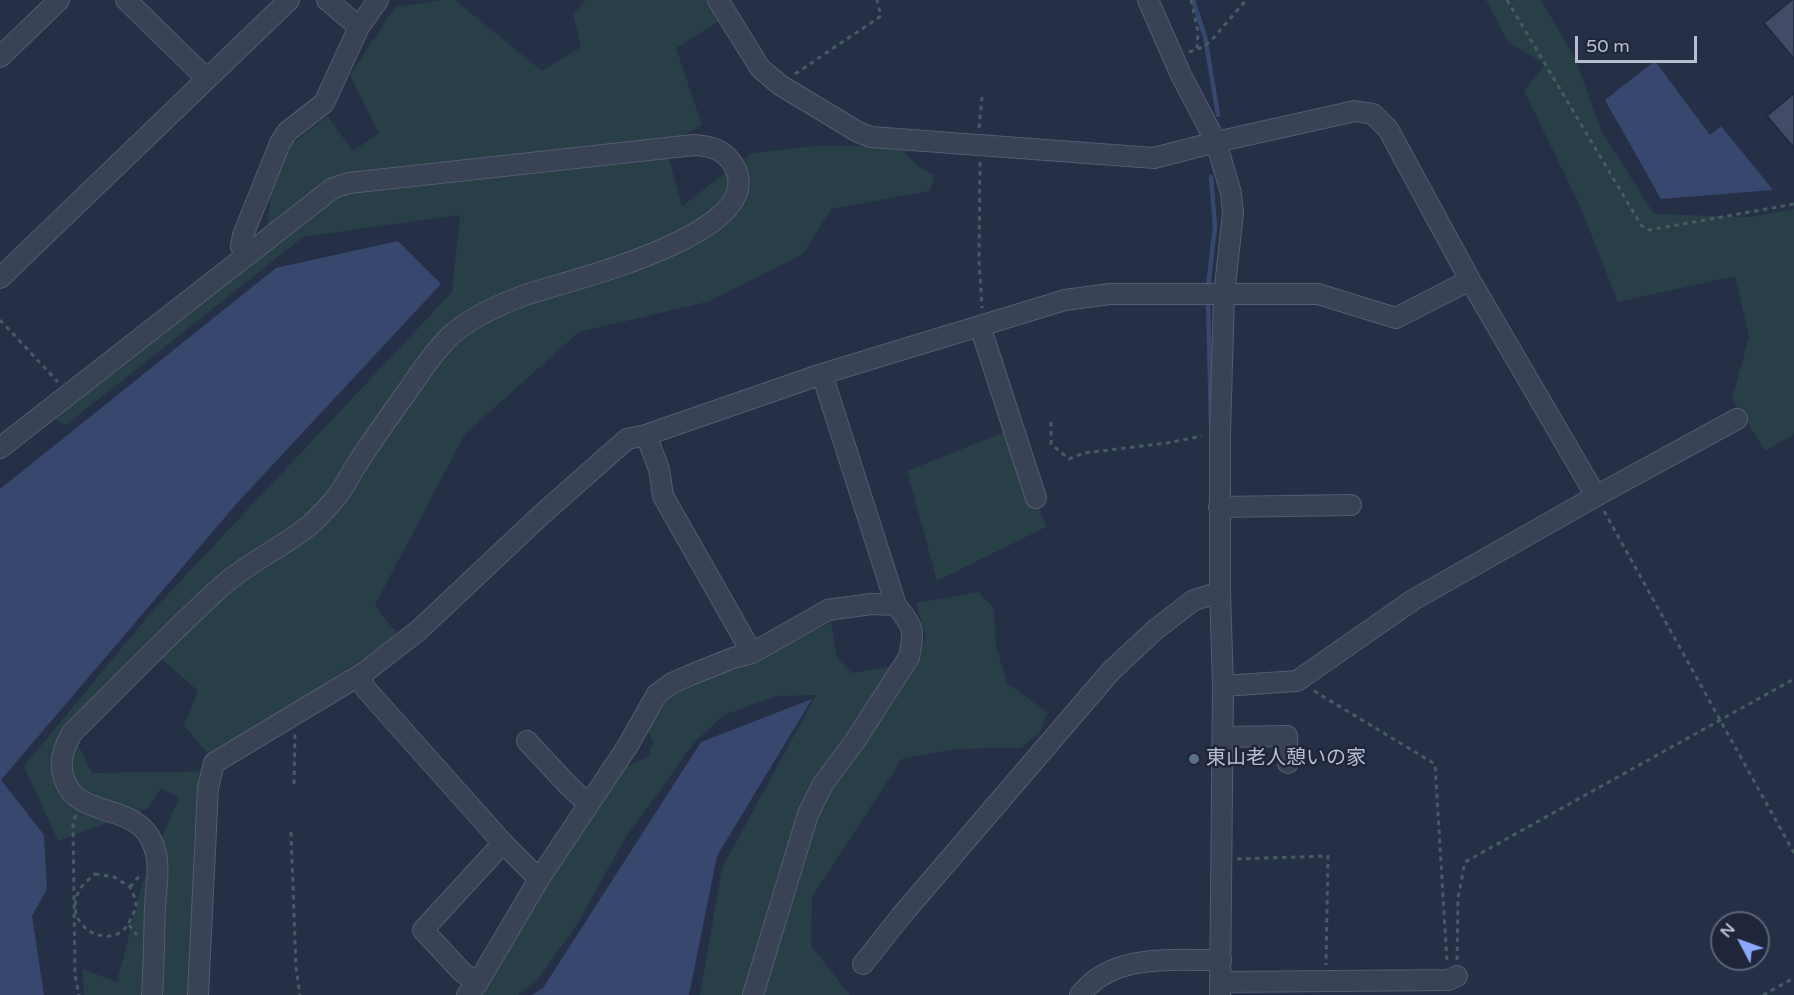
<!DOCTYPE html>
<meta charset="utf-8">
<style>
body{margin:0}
#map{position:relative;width:1794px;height:995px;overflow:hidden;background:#252f46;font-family:"Varela Round",sans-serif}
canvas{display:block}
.north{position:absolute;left:1710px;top:911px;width:60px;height:60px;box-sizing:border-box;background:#1f263b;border:2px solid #5c6376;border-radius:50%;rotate:311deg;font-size:16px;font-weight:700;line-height:24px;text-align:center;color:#b8becf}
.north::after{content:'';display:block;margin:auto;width:21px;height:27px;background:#8da8ff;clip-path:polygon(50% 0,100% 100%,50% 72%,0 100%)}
.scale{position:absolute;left:1575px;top:36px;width:122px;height:27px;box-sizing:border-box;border:3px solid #b8becf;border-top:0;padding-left:8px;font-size:18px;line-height:21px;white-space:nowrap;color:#b8becf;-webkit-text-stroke:4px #1f263b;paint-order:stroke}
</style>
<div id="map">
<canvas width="1794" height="995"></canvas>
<div class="north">N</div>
<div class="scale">50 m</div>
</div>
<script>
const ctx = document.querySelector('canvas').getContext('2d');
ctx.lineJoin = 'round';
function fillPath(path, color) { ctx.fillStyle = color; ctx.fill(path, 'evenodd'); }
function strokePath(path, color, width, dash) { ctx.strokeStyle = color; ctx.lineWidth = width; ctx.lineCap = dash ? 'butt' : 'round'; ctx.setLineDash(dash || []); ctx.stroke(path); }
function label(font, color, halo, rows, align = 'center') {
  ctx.font = font + ' "Varela Round","Noto Sans JP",sans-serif'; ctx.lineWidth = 5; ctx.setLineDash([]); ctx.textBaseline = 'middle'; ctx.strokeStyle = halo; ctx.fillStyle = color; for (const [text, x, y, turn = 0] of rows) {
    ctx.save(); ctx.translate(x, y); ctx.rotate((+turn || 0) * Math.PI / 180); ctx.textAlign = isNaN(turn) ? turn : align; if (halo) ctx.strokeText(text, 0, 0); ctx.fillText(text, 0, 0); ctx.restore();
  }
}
const green = new Path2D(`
 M443 0H455L542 71 581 47 573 14 586 0H713L726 17 676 48 702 125 665 145 682 206 752 153 815 146H899L919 167 934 175 930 191 831 209 803 254 707 302 579 332 465 434 375 605 399 636 210 756 184 726 198 691 152 650 78 744 92 773 208 771 191 995H84L82 969 117 982 142 884 179 798 161 788 148 808 58 841 24 766 154 609 452 292 460 215 303 237 66 425 52 417 265 246 270 204 260 170 327 116 353 151 379 133 350 75 395 7Z
 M1486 0H1541L1576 60 1601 130 1654 214 1750 217 1794 209V434L1765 451 1732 399 1749 337 1735 276 1618 302 1580 206 1524 91 1545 64 1508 42Z
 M1012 429 1046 527 937 581 907 471Z
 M979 592 994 609 996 646 1007 683 1047 712 1041 731 1021 748 956 749 902 759 812 897 811 946 850 995H700L722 868 816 695 777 696 724 715 694 743 624 840 575 928 537 980 518 995H475L620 769 648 757 653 743 647 726 675 690 754 661 831 622 837 658 852 673 912 663 926 639 916 603Z`);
const water = new Path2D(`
 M1655 61 1710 135 1721 126 1773 190 1661 199 1605 100Z
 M398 241 441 284 238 502 1 780 44 835 47 889 32 916 44 995H0V489L276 268Z
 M812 699 717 856 689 995H532L543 988 701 742Z`);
const stream = new Path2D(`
 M1193 0 1205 37 1218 115
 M1208 288 1215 226 1211 177
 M1208 299 1211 423`);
const building = new Path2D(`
 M1792 0H1794V59L1764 23Z
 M1794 93V148L1767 116Z`);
const path = new Path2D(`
 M1191 0 1198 32 1197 48
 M1507 0 1641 225 1649 230 1794 204
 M1189 52 1203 47 1211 41 1246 0
 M795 74 881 16 877 0
 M979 128 982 97
 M980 162 979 260 982 308
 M0 320 58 382
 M1051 422V444L1069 459 1084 453 1167 443 1202 436
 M1604 511 1794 853
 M1314 691 1435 764 1447 961
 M294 784 295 734
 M76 815 73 822 75 976 79 995
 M291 832 296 968 300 995
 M1237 859 1328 856 1326 965
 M95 874 114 877 130 887C132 892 136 899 136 904 136 908 133 914 131 918 118 955 60 930 79 891 82 885 89 879 95 874Z
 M130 887 141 874
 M129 925 137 935
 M1457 960 1458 898 1465 862 1794 679
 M1763 995 1794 978`);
const street = new Path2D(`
 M126 0 207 79
 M327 0 359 27
 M718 0 760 68 780 85 858 132 871 137 1154 158 1216 142 1355 111 1373 114 1388 129 1470 280 1596 496
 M1148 0 1181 75 1216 142 1231 193 1233 213 1224 295 1220 433V592L1223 686 1220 995
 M0 57 59 0
 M245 255 241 246 243 235 280 143 287 132 324 103 359 27 378 0
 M0 278 289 0
 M980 326 1036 498
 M822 374 896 605
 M646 435 659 469 663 496 752 653
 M0 448 333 188 349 183 694 145C712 146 725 150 734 166 772 234 566 281 525 295 498 305 471 317 450 336 434 352 421 371 409 389 391 414 373 439 357 464 349 476 343 491 333 501 326 509 318 518 310 525 283 547 249 562 223 585 171 632 122 684 72 733 63 749 58 764 65 781 79 819 137 802 153 844 161 864 156 888 155 908 154 937 154 966 152 995
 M1219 507 1351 505
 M365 672 362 680 365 688 503 843 539 879
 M1223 686 1297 681 1413 600 1607 490 1737 419
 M1223 737 1287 736 1288 763
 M527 741 567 784 588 804
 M863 964 901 916 1111 671 1156 629 1194 600 1220 592
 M1220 982 1448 980 1457 976
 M477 984 461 971 423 930 503 843
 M198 995 208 788 214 763 365 672 419 630 540 516 627 439 646 435 822 374 1065 300 1110 294H1318L1396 318 1470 280
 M467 995 477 984 539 879 627 747 657 694 672 683 688 676 733 658 752 653 828 610 871 604 896 605C913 627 915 628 909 657L855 741 823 784 808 814 753 995
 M1080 995C1113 952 1173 961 1221 960`);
const markers = [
 [1194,759,6,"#5c6f8a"]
];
const poiNames = [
 ["東山老人憩いの家",1206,759]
];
fillPath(green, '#283f47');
fillPath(water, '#38476e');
strokePath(stream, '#38476e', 4.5);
fillPath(building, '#424c67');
strokePath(building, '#21283d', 1.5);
strokePath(street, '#565c70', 22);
strokePath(path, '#465c63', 3, [4.5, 4.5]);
strokePath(street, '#3a4255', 20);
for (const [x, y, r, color] of markers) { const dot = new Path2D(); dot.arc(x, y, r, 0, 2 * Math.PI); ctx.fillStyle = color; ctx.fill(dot); strokePath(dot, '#1f263b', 2); }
label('20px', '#b8becf', '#1f263b', poiNames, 'left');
</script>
